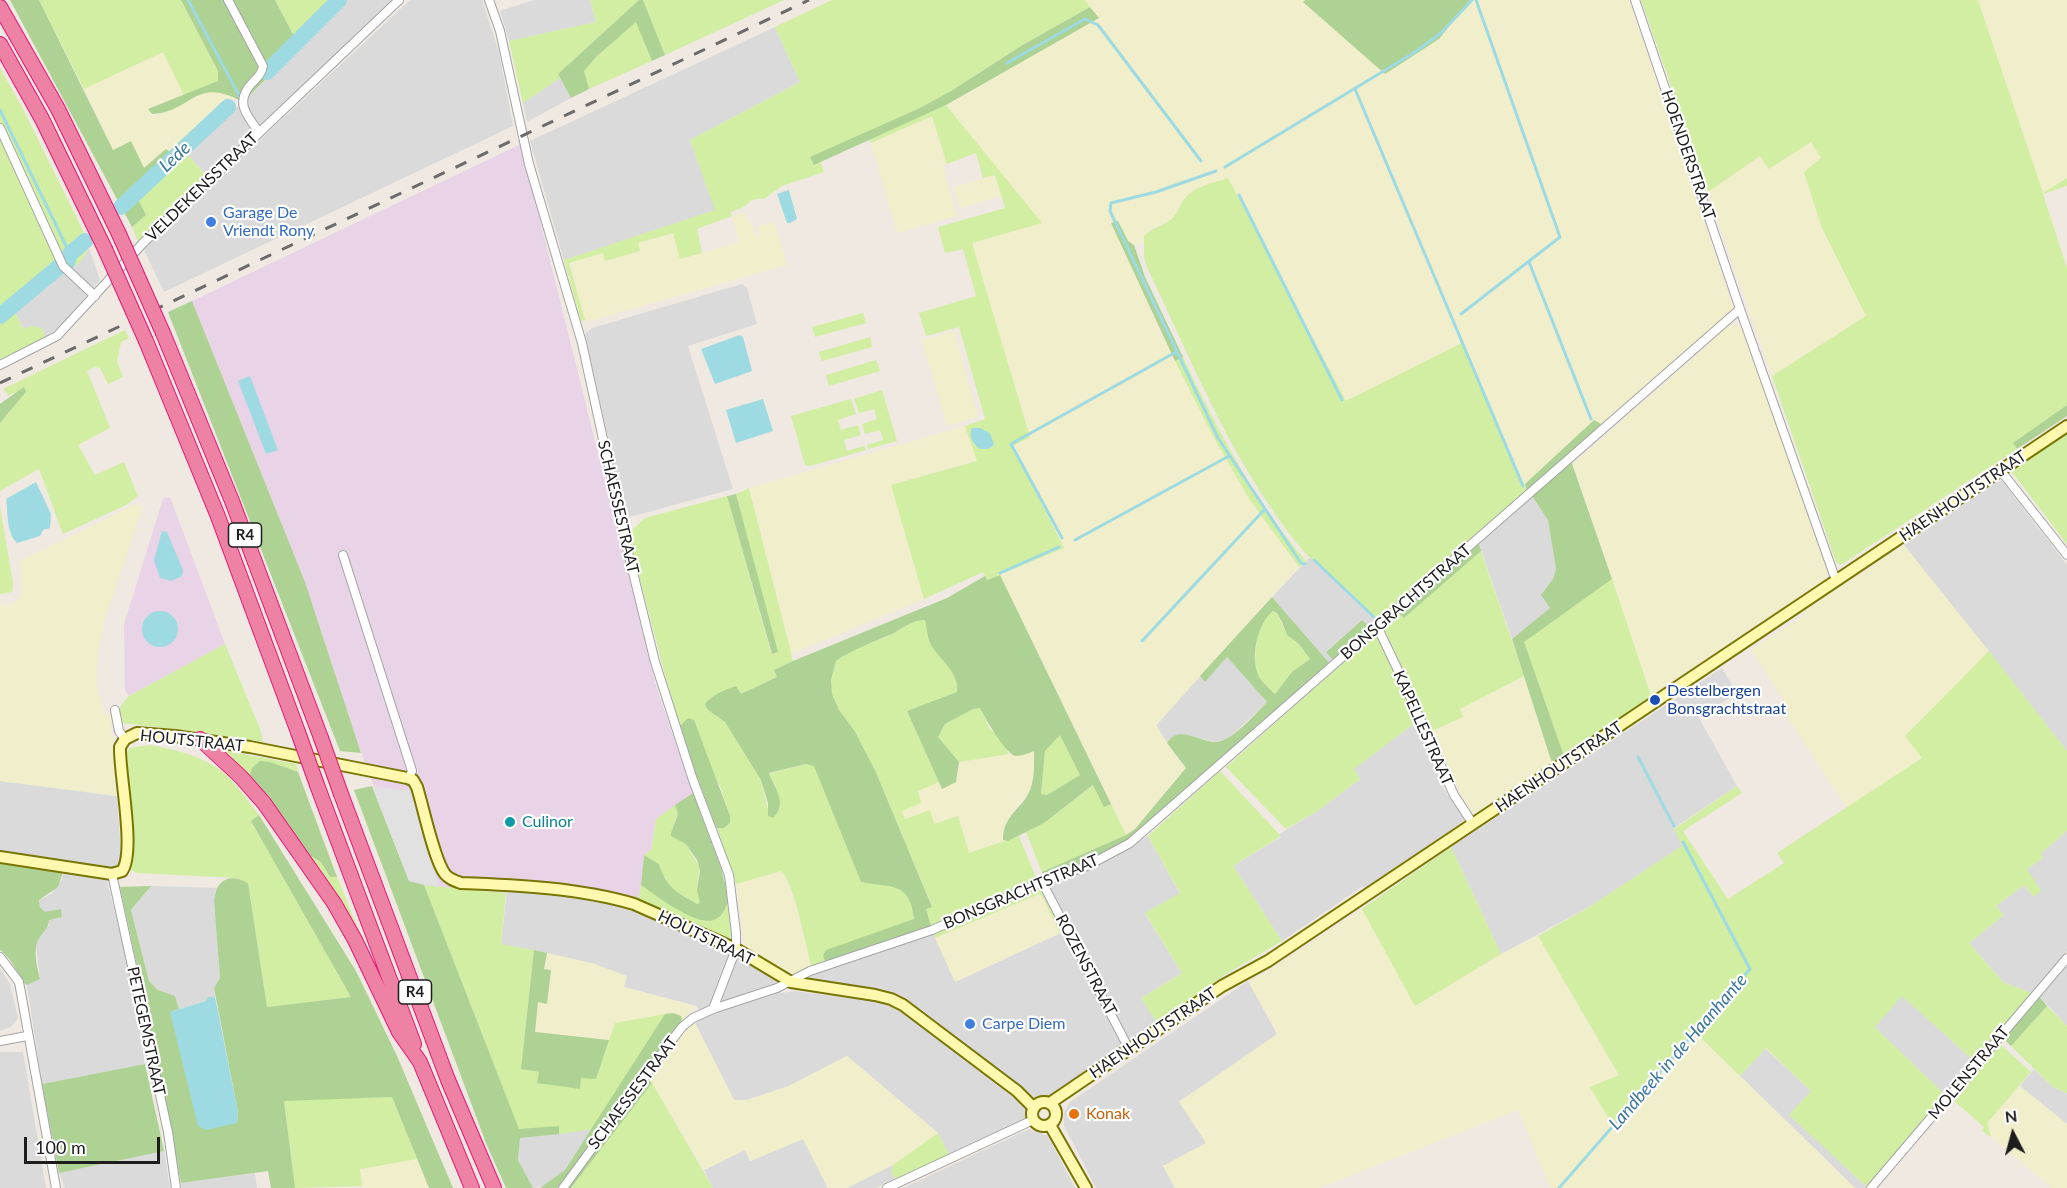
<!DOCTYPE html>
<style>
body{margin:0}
#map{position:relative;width:2067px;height:1188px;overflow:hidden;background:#efe9e2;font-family:Lato,sans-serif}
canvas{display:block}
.north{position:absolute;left:1983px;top:1104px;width:60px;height:60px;-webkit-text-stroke:4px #fff;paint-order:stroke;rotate:354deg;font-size:16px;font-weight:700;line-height:24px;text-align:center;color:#1d1d1d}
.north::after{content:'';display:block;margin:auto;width:21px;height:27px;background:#1d1d1d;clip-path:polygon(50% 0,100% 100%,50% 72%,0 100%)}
.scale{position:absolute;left:24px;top:1137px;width:136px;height:27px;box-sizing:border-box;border:3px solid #1d1d1d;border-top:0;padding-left:8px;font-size:18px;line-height:21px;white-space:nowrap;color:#1d1d1d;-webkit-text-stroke:4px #fff;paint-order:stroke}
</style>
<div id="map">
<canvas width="2067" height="1188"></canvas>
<div class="north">N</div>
<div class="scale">100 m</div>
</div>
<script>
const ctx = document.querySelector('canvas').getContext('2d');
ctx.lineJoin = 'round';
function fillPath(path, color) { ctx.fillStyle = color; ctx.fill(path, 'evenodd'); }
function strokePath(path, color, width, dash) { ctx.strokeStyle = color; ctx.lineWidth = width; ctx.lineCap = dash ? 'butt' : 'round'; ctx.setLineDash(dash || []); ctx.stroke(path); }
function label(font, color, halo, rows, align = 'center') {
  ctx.font = font + ' Lato,sans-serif'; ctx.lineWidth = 4.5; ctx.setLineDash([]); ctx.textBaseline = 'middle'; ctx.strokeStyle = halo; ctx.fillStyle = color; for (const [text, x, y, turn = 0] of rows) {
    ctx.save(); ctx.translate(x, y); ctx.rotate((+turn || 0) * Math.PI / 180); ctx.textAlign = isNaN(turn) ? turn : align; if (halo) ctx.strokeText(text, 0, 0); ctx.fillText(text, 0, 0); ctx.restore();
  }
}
const residential = new Path2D(`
 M348 0H393L207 176 185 152 243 102Z
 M410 0H482L499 52 513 126 164 292 144 250 147 245Z
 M534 0H590L596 22 509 41 500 11Z
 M775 27 800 82 690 140 716 210 564 260 530 141Z
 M560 78 571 98 527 122 523 103Z
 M89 248 100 280 61 326 45 337 42 328 23 329 9 299 72 269 81 261Z
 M742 284 747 288 757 324 688 346 733 489 626 518 585 334 592 328Z
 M2002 481 2067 565V751L1904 545 1996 482Z
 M1532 496 1548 520 1556 569 1553 579 1547 589 1551 608 1512 639 1479 544Z
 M1310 557 1350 593 1378 624 1372 629 1362 620 1326 651 1334 661 1331 665 1272 597Z
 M1227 656 1267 702 1229 738 1215 742 1182 734 1169 739 1167 743 1156 726 1200 676 1205 681Z
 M1722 668 1737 693 1699 718 1737 786 1674 828 1683 846 1589 907 1501 954 1451 847Z
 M1416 722 1444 789 1465 820 1366 890 1363 886 1282 941 1233 866 1281 837 1279 834 1316 812 1360 779 1353 769Z
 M0 781 117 796 120 840V858L117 866 113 870 0 853Z
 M2067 831V951L2031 993 2003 982 1969 943 2004 915 1996 906 2024 885 2033 896 2027 869 2043 858 2040 853Z
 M1148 836 1180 894 1145 914 1182 973 1141 998 1157 1023 1130 1041 1051 890 1052 885 1113 858Z
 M63 872 106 878 133 983 145 1064 42 1084 27 985 40 978 36 946 39 938 49 925 45 912 40 907 39 900 51 894 62 880Z
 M508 880 562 885 622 894 638 899 727 940 787 976 781 993 795 991 880 1002 896 1009 922 1026 1026 1107V1122L949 1155 938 1133 847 1056 789 1086 747 1100H734L695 1023 705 1017 696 1006 624 987 595 964 534 950 501 945Z
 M151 886 218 888 215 892 214 901 220 978 214 988 215 997H209L206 1001 179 1009 175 996 158 990 149 981 131 910Z
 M1063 932 1124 1047 1053 1096 1047 1097H1035L1026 1092 937 1022 905 999 887 992 810 979V976L815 974 933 933 955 982Z
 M2067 964V1026L2039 996Z
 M0 968 10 984 18 1018 11 1027 0 1031Z
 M1248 981 1278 1034 1180 1101 1207 1143 1163 1166 1175 1188H1096L1064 1126V1112L1070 1102Z
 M1902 995 1974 1061 1945 1095 1874 1027Z
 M1765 1048 1811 1091 1790 1115 1867 1187 1865 1188H1855L1740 1076Z
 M0 1052H23L46 1188H0Z
 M2034 1069 2053 1087 2067 1093V1124L2020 1086Z
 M593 1129 565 1170 545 1186 533 1188 518 1160 520 1138Z
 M1029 1129 1048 1136 1075 1188H903Z
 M803 1139 828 1188H713L704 1170 745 1150 751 1161Z
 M164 1151 170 1188H65L59 1173Z
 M893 1165 891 1171 895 1179 876 1188H847Z
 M255 1173 257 1188H182L181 1183Z`);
const industrial = new Path2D(`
 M521 144 656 686 693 793 656 819 651 850 644 855 641 885 638 899 622 894 523 880H508L506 893 424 885 409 881 357 741 305 582 192 301Z
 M170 497 225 644 129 696 125 690 124 624 163 499Z`);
const farmland = new Path2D(`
 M1085 0H1305L1303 2 1439 39 1470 0H1629L1733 307 1731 312 1601 424 1594 420 1525 484 1462 344 1346 401 1228 178 1184 200 1175 215 1169 221 1155 227 1144 236 1143 244 1134 245 1128 241 1118 221 1111 223 1158 326 1213 436 1248 497 1299 567 1156 725 1177 758 1186 768 1135 829 1126 835 1000 575 1064 548 1012 446 1030 436 971 242 1041 223 946 105 1098 18Z
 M1978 0H2067V178L2043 194Z
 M163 52 184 95 148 109 159 114 198 95 213 90 235 97 171 153 166 149 144 168 113 150 84 89Z
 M932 116 947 164 943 166 957 216 897 233 871 143Z
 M1811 142 1821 158 1804 172 1822 228 1866 316 1772 376 1708 192 1760 156 1769 168Z
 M995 175 1001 196 960 208 954 187Z
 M744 212 746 219 752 224 755 237 760 236 757 226 774 221 787 265 590 321 585 320 569 263 603 253 605 261 640 251 638 243 673 233 681 259 739 242 732 216Z
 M1731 324 1743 328 1828 574 1826 579 1651 696 1573 464Z
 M954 331 978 417 947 426 922 340Z
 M965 426 978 460 891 485 924 599 791 654 749 488Z
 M136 504 143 506 104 622 98 652 97 684 104 715 110 713 117 796 0 781V605L12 604 19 598 22 592 20 561Z
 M1904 545 1989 651 1905 736 1922 758 1847 808 1783 710 1788 707 1751 650 1804 616 1802 611Z
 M1524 676 1552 763 1474 815 1459 790 1432 731 1463 717 1460 709Z
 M1034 751 1035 765 1030 791 1011 814 1003 833V840L1008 841 969 854 934 824 905 819 902 811 921 803 917 791 939 782 942 788 956 782 959 762 1009 754 1015 756Z
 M781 871 785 874 796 906 812 969 794 977 787 976 753 955 747 949 744 942 736 884Z
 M1039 894 1042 895 1060 933 955 982 935 938Z
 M1362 909 1415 1006 1501 954 1538 936 1619 1076 1612 1123 1693 1030 1855 1188H1550L1518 1110 1319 1188H1175L1163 1166 1206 1143 1179 1102 1277 1034 1248 981 1260 976Z
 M547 953 595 964 627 976 624 987 696 1006 682 1020 681 1016 673 1013 616 1023 609 1040 535 1032 538 1002 547 1004 551 970 544 969Z
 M695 1023 734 1100H747L789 1086 847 1056 938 1133 893 1165 847 1188H828L803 1139 750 1161 745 1150 704 1170 652 1083 648 1080 689 1027Z
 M2020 1086 2067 1124V1188H2052L1991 1137 1987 1123Z
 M417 1159 429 1188H362L360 1169Z`);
const grass = new Path2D(`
 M39 0H181L218 71V81L184 95 163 52 84 89Z
 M275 0H348L299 46Z
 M590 0H639L558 74 560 78 523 103 509 41 596 22Z
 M643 0H784L665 55Z
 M832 0H1085L1090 7 1021 46 951 91 920 108 811 157 814 165 821 162 824 172 782 186 764 199C754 198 752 200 745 206 741 209 735 210 730 212L732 216 697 229 702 253 680 259 673 233 638 243 640 251 605 261 603 253 569 263 585 320 581 321 564 260 715 210 690 140 800 82 775 27Z
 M1641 0H1978L2043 193 2067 178V186L2043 194 2067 268V405L2014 443 2017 449 1841 565 1836 562 1772 376 1866 316 1822 228 1804 172 1821 158 1811 142 1769 169 1760 156 1708 192Z
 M637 21 652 61 589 89 584 71 596 57Z
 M0 68 23 109 90 245 81 261 72 269 9 299 23 329 31 326 42 328 45 337 42 341 0 361Z
 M946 105 1042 223 972 243 1030 437 1013 446 1064 548 987 580 983 572 924 599 891 485 977 461 965 426 985 419 959 327 926 336 919 313 976 296 963 249 945 253 938 227 1005 208 995 175 983 178 976 153 947 164 932 116 871 143 870 139Z
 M185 152 207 176 138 241 132 227 146 215 135 195Z
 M1228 178 1346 401 1462 343 1527 491 1378 624C1369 614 1360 603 1350 594 1334 577 1315 565 1300 547 1233 465 1192 362 1147 267L1144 257V236C1152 228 1160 227 1169 221 1177 216 1179 206 1185 198 1195 186 1214 183 1228 178Z
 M863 313 866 323 815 337 812 327Z
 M125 330 129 338 121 342 117 362 123 377 108 384 100 368 95 367 87 371 110 428 78 445 95 475 124 462 138 496 126 505 63 534 39 469 0 491V423L26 392 13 393 9 396 3 389Z
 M870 337 872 347 822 361 819 352Z
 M1183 357C1217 429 1254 500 1306 561L1299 567 1248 497 1213 436 1175 361Z
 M876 360 880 371 829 386 826 375Z
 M882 390 897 441 868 449 867 445 883 440 880 430 865 434 862 424 877 419 874 409 859 413 854 399Z
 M851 399 856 414 838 420 841 430 858 425 861 435 844 440 847 451 864 446 866 450 810 466 805 465 791 416Z
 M2067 434V544L2011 471Z
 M749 488 793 661 774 670 777 677 741 694 736 686 709 699 708 710 725 722 761 780 768 810 776 786 769 774 806 764 815 766 861 882C892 888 910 880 914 919 878 933 847 956 812 969 807 950 794 881 781 871L736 884 717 828H724L730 824V816L720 786 680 731 628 534 645 518 727 496 771 653 777 652 736 494Z
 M0 507 13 583 12 592 0 594Z
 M1481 551 1524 676 1460 709 1463 717 1432 731 1385 631 1386 626 1399 613 1404 618Z
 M1612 579 1651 696 1564 756 1523 642Z
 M1273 611 1277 613 1287 635 1299 644 1310 659 1292 672 1275 694C1270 688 1259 680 1257 673 1252 660 1257 628 1266 617 1268 615 1271 613 1273 611Z
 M916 620H925C927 627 927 637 930 643 938 659 960 672 957 692L907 711 939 782 918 791 921 803 902 811 905 819 930 810 934 824 958 816 969 853 1019 836 1036 878 1033 884 931 926 926 909 932 906 875 770 854 730 839 710 832 694 831 680 836 661 854 649 889 636Z
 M1372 637H1378L1417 718 1416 722 1354 769 1360 779 1316 812 1286 829 1226 767Z
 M225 644 260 729 263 742 199 732 121 723C117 711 119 706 129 696Z
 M1989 651 2067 751V831L2041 853 2043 858 2027 869 2041 891 2034 897 2024 885 1996 906 2004 915 1969 943 2003 982 2031 993 1974 1061 1902 996 1875 1027 1945 1095 1867 1187 1789 1115 1811 1091 1766 1048 1740 1076 1693 1030 1612 1124 1590 1087 1619 1075 1538 936 1589 907 1682 846 1674 829 1737 786 1742 793 1683 831 1728 899 1784 863 1777 853 1922 758 1905 736Z
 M980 708 990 729 998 736 1009 754 959 762 938 737 945 724 973 709Z
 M1060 734 1080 775 1047 795 1041 794 1045 751Z
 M150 745C177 750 203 756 225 774 238 785 248 802 259 815L251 821 351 997 267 1007 248 883 237 878 137 873 131 870V816L127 754 129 748Z
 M222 750 296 764 298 772 270 762 252 768 249 777 219 753Z
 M1220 771 1281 836 1233 866 1282 941 1226 974 1157 1023 1141 998 1182 973 1145 913 1180 893 1148 836Z
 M1094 785 1104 806 1111 804 1126 835 1042 872 1026 832 1044 823Z
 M675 805 678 813 674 823 679 839 686 844 699 867 697 890 701 903 697 904C677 892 666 888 659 864L644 855 651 850 656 819Z
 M1451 847 1501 954 1415 1006 1362 909Z
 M303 851C309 854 316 857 321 862 327 869 326 878 337 877L362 938 359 939Z
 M424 885 506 893 501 944 534 950 521 1069 581 1078H596L615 1023 665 1014 593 1129 559 1134V1126L519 1130Z
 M641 885C655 894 700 928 716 919 723 916 726 907 729 900L733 934 727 940 638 899Z
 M1036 889 1044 892 1063 932 1060 933 1042 896 1039 894 935 938 933 933Z
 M2047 1006 2067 1026V1093L2053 1087 2011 1046Z
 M2000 1044 2031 1072 1987 1123 1991 1137 1982 1131 1984 1127 1954 1101Z
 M652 1083 713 1188H571Z
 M392 1097 417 1159 360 1169 362 1186 295 1188 284 1100Z
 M938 1133 949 1155 895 1179 891 1171 893 1165Z`);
const forest = new Path2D(`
 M10 0H39L113 150 131 141 144 168 166 149 177 158 136 195 146 215 132 227Z
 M181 0H275L299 46 243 102C194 75 193 112 152 114L148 109 218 81V71Z
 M639 0H643L665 55 652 61 636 22 596 57 584 71 589 89 571 98 558 74Z
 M1305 0H1470L1439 39 1385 74 1303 2Z
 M1090 7 1099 18 946 105 814 165 810 157 920 108 951 91 1021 46Z
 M1118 221 1128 241 1134 245 1145 277 1183 357 1175 361 1111 223Z
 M192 301 305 582 361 753 340 751 168 312Z
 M24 387 26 392 0 423V404Z
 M2067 405V416L2017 449 2013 443Z
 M1594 420 1601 424 1569 455 1612 579 1524 642 1564 756 1552 763 1512 639 1550 608 1541 595 1553 579 1556 569 1548 520 1532 496 1538 491 1532 485 1527 491 1525 484Z
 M736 494 778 652 772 654 727 496Z
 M1479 544 1481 551 1404 618 1399 613Z
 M1000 575 1111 804 1104 807 1093 785 1044 823 1008 841 1003 840C1003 814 1023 809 1030 790 1035 777 1034 764 1034 751 1029 753 1022 756 1016 756 1006 755 985 718 980 708L973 709 945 724 938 737 959 762 956 782 942 789 907 711 957 692C960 672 938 659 930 643 927 637 927 627 925 620 909 620 901 631 887 636 868 644 852 650 836 661L831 680 832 694 839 710 854 730 875 770 932 907 926 909 931 926 826 964 823 956 826 950 914 919C910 881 891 888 861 882L814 766 806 764 769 773C775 789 788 803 773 818L768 816V803L761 780 725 722 708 710 705 704C713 694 725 690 736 686L741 694 777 677 774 670 793 661 947 598 985 576 987 580ZM1060 735 1080 775 1047 795 1041 794 1045 751Z
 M1272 597 1331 665 1225 754 1125 844 1044 879 1042 872 1126 835 1135 829 1186 768 1167 743C1178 724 1200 742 1215 742 1232 742 1255 714 1267 702L1227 657 1205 682 1200 676ZM1273 611 1277 613 1282 622 1287 635 1299 644 1310 659 1292 672 1275 694C1269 688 1259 680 1257 672 1251 654 1258 623 1273 611Z
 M1362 620 1372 629 1334 661 1326 652Z
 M688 718 694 720 730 816V823L724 828H717L714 822 680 731V726Z
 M260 761 270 762 298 772 337 877H330L321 862 303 851 249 777 252 768Z
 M372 786 409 881 424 885 519 1129 559 1126V1134L520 1138 518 1160 533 1188H506L486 1143 354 790Z
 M693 793 721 868 729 900C726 907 723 916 716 919 699 929 655 895 641 885L644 855 659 864C666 888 677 892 697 904L700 903 697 890 700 871 697 860 686 844 671 836V833L678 814 675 805Z
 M259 815 356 971 397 1056 453 1188H429L392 1097 284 1101 295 1188H271L268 1171 181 1183 150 1025 120 887 151 886 131 910 149 981 158 990 175 996 179 1009 170 1012 237 1123 238 1112 214 988 220 978 214 901C216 879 230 873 248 883L267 1007 351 997 251 821Z
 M0 863 63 872 58 887 39 900 40 907 45 912 61 909 62 917 49 920C49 928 42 933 38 940 33 952 37 967 40 979L27 985C17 977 15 961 0 950Z
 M534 950 547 953 544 969 551 970 547 1004 538 1002 535 1032 609 1040 596 1079 581 1078 580 1089 537 1083 539 1072 521 1069Z
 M2039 996 2047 1006 2011 1046 2003 1038Z
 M673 1013 681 1016 682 1020 641 1074 652 1083 571 1188H540L565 1170 665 1014Z
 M145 1064 164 1151 59 1173 42 1084Z`);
const parking = new Path2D(`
 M372 786 410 791 439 887 409 881Z`);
const water = new Path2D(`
 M789 190 797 219 790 223H787L777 194Z
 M740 335 743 337 752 371 715 384 701 349Z
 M250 376 278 450 266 454 238 381Z
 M763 399 773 431 736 443 726 410Z
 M972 428H980L990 433 994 445 988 449H980C973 444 968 436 972 428Z
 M36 482 51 514 50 528 43 530 40 536 17 543C6 532 8 512 6 499Z
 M162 531 167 532 183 570 182 576 171 581 160 578 154 560Z
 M142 629a18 18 0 1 1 36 0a18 18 0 1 1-36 0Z
 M208 997H215L238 1112 237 1123 206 1130 198 1126 170 1012 206 1001Z`);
const stream = new Path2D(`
 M188 0 240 97
 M1007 63 1085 19 1098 25 1201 161
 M1355 89 1523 486
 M0 110 70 254
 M1225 167 1415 52 1441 33 1472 0
 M1216 171 1156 192 1111 203 1110 211 1218 438 1301 563 1305 564
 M1239 195 1342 400
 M1529 262 1591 419
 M1461 314 1560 237 1476 0
 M1062 538 1011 444 1176 352
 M1075 540 1229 456
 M1314 560 1374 617
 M1000 573 1059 547
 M1142 641 1264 510
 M1638 757 1674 826
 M1559 1188 1750 969 1683 842`);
const river = new Path2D(`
 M267 72 339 0
 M121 207 228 107
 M67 263 70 254 85 241
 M0 316 60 266`);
const street = new Path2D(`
 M228 0 263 66C262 73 258 77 253 82 234 101 246 115 259 132
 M489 0 500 31 529 164 582 343 625 540 655 662 693 780 729 875 736 933V949L713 1009
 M1635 0 1740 309 1834 575 1838 580
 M0 128 63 266 95 296
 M0 365 57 336 144 242 399 0
 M2001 471 2067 555
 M343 555 412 771 409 778
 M1378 628 1404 683 1454 795 1473 824
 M115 710 119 731 125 739
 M112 874 168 1132 176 1188
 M1042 882 1129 1049
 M0 957 19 982 56 1188
 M0 1041 27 1036
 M563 1188 669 1044 682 1027 693 1018 713 1009 777 988 810 971 932 930 1042 882 1087 866 1130 843 1740 309
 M887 1188 1033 1120
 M1871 1188 2067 958`);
const secondary = new Path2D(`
 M0 857 112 874 122 871C136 852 119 773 120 747L125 739 137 733 175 736 250 747 407 778 413 780 417 787C423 806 434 860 445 874 449 879 455 881 461 883 517 885 580 888 634 904L736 949 791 982 875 995 891 999 903 1005 1017 1091 1034 1108
 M1032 1114a12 12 0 1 1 24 0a12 12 0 1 1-24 0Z
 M1050 1103 1222 986 1268 961 2067 426
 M1050 1125 1086 1188`);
const highway = new Path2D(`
 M0 7 58 109 119 234
 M0 44 42 119 105 249
 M163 333 232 501 321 738
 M146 341 217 514 298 732
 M200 739 241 777 264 803 334 903 355 940 399 1032 420 1062 472 1188
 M317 785 414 1044
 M341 794 448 1080 494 1188`);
const rail = new Path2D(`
 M0 383 809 0`);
const highwayBridge = new Path2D(`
 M119 234 163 333
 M105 249 146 341
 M298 732 317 785
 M321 738 341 794`);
const markers = [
 [211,222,6,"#3f7fe0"],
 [1655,700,6,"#1a4fb4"],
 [510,822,6,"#0f9aa8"],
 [970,1024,6,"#3f7fe0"],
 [1074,1114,6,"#e8710a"]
];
const shields = [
 [245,535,33],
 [415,992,33]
];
const shieldNames = [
 ["R4",245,535],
 ["R4",415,992]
];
const streetNames = [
 ["HOENDERSTRAAT",1688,155,71],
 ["VELDEKENSSTRAAT",202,187,-44],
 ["HAENHOUTSTRAAT",1963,496,-34],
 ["SCHAESSESTRAAT",618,507,77],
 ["BONSGRACHTSTRAAT",1406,602,-41],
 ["KAPELLESTRAAT",1423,728,66],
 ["HOUTSTRAAT",192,741,6],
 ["HAENHOUTSTRAAT",1559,767,-34],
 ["BONSGRACHTSTRAAT",1021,892,-23],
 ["HOUTSTRAAT",706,938,26],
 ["ROZENSTRAAT",1086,965,62],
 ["PETEGEMSTRAAT",146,1031,78],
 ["HAENHOUTSTRAAT",1153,1033,-34],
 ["MOLENSTRAAT",1969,1073,-50],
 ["SCHAESSESTRAAT",633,1093,-53]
];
const shopNames = [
 ["Garage De",223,213],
 ["Vriendt Rony",223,231],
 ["Carpe Diem",982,1024]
];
const transitNames = [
 ["Destelbergen",1667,691],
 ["Bonsgrachtstraat",1667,709]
];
const cultureNames = [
 ["Culinor",522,822]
];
const foodNames = [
 ["Konak",1086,1114]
];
const waterNames = [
 ["Lede",175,157,-43],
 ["Landbeek in de Haanhante",1678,1052,-49]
];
fillPath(residential, '#dbdada');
fillPath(industrial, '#e9d3e7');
fillPath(farmland, '#f0eecb');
fillPath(grass, '#d1eea2');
fillPath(forest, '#add293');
fillPath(parking, '#e1e1e1');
fillPath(water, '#9edae1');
strokePath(stream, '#9edae1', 3);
strokePath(river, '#9edae1', 16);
strokePath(street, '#a4a4a4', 10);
strokePath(secondary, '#787500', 14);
strokePath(highway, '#e61578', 16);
strokePath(street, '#fff', 8);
strokePath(secondary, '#fff9b0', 10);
strokePath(highway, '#ee82a4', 14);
strokePath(rail, '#6b6b6b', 3, [12, 12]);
strokePath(highwayBridge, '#e61578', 16, []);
strokePath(highwayBridge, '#ee82a4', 14);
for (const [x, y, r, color] of markers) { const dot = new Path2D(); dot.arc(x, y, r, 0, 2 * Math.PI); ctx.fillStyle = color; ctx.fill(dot); strokePath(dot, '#fff', 2); }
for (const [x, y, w] of shields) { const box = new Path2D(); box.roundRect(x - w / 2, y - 12, w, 24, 4.5); ctx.fillStyle = '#fff'; ctx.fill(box); strokePath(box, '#1d1d1d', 1.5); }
label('bold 15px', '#1d1d1d', null, shieldNames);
label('16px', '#1d1d1d', '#fff', streetNames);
label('16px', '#366cbe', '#fff', shopNames, 'left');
label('16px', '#164399', '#fff', transitNames, 'left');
label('16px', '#0d838f', '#fff', cultureNames, 'left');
label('16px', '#c56008', '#fff', foodNames, 'left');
label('italic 18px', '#3b779c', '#fff', waterNames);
</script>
